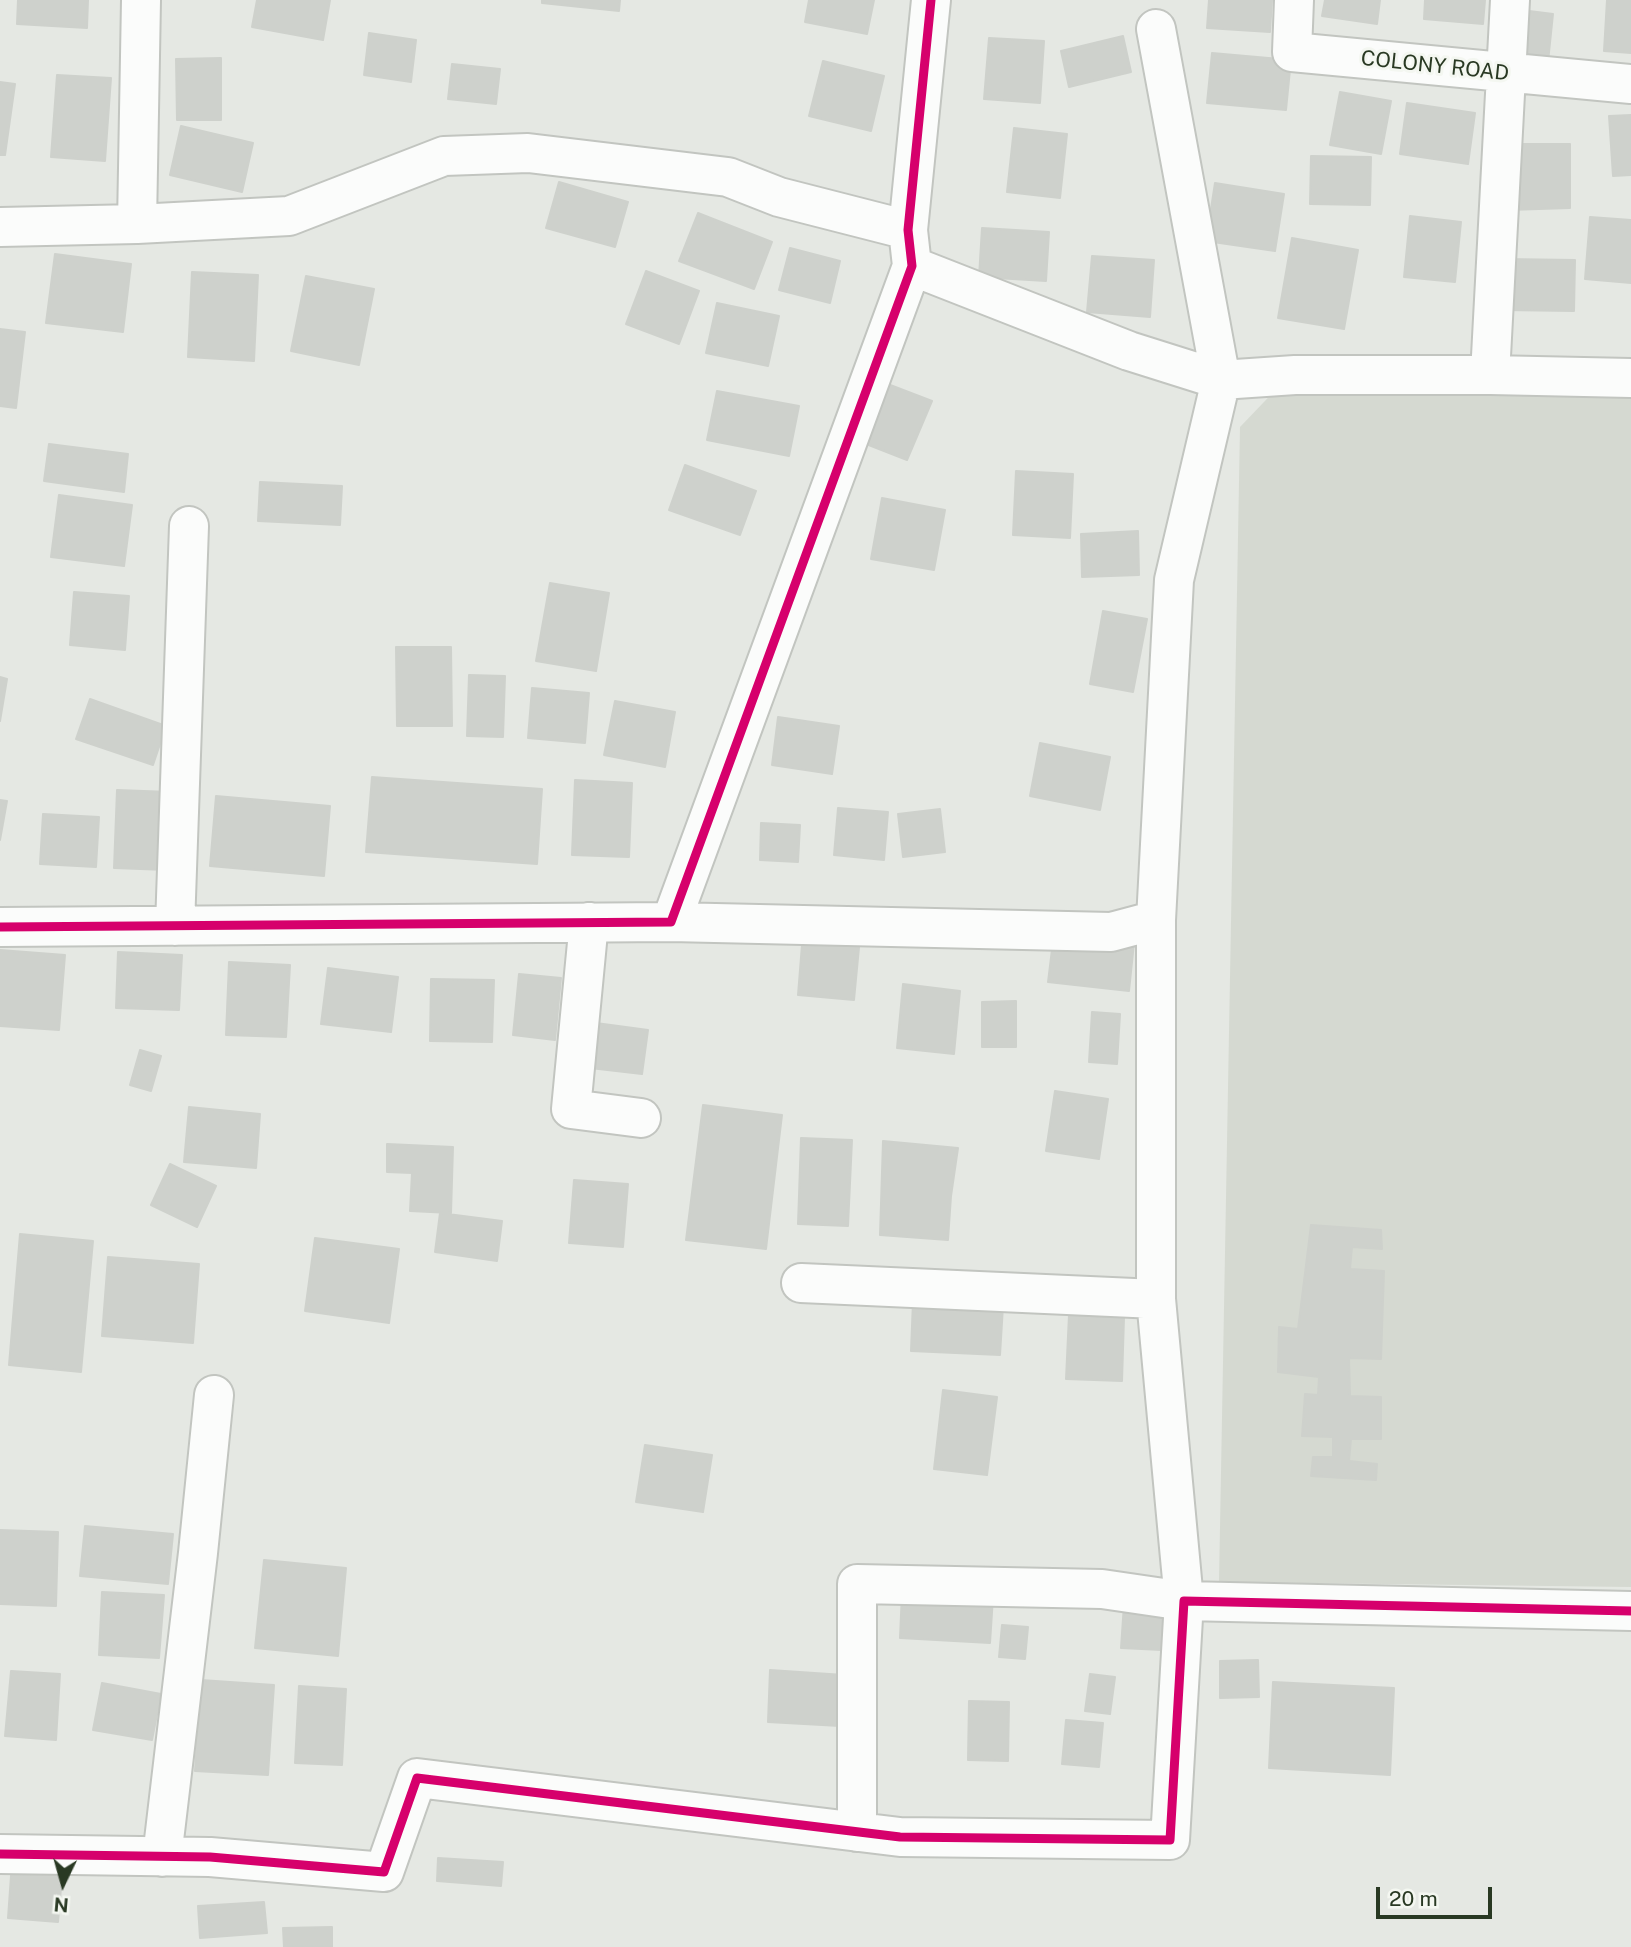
<!DOCTYPE html>
<style>
body{margin:0}
#map{position:relative;width:1631px;height:1947px;overflow:hidden;background:#e5e8e3;font-family:"Public Sans",sans-serif}
canvas{display:block}
.north{position:absolute;left:28px;top:1849px;width:70px;height:70px;-webkit-text-stroke:5px #f4f7f1;paint-order:stroke;rotate:185deg;font-size:19px;font-weight:700;line-height:28px;text-align:center;color:#293923}
.north::after{content:'';display:block;margin:auto;width:24px;height:32px;background:#293923;clip-path:polygon(50% 0,100% 100%,50% 72%,0 100%)}
.scale{position:absolute;left:1376px;top:1887px;width:116px;height:32px;box-sizing:border-box;border:4px solid #293923;border-top:0;padding-left:9px;font-size:21px;line-height:24px;white-space:nowrap;color:#293923;-webkit-text-stroke:5px #f4f7f1;paint-order:stroke}
</style>
<div id="map">
<canvas width="1631" height="1947"></canvas>
<div class="north">N</div>
<div class="scale">20 m</div>
</div>
<script>
const ctx = document.querySelector('canvas').getContext('2d');
ctx.lineJoin = 'round';
function fillPath(path, color) { ctx.fillStyle = color; ctx.fill(path, 'evenodd'); }
function strokePath(path, color, width, dash) { ctx.strokeStyle = color; ctx.lineWidth = width; ctx.lineCap = dash ? 'butt' : 'round'; ctx.setLineDash(dash || []); ctx.stroke(path); }
function label(font, color, halo, rows, align = 'center') {
  ctx.font = font + ' "Public Sans",sans-serif'; ctx.lineWidth = 6; ctx.setLineDash([]); ctx.textBaseline = 'middle'; ctx.strokeStyle = halo; ctx.fillStyle = color; for (const [text, x, y, turn = 0] of rows) {
    ctx.save(); ctx.translate(x, y); ctx.rotate((+turn || 0) * Math.PI / 180); ctx.textAlign = isNaN(turn) ? turn : align; if (halo) ctx.strokeText(text, 0, 0); ctx.fillText(text, 0, 0); ctx.restore();
  }
}
const built = new Path2D(`
 M1286 379 1631 393V1587L1219 1582 1240 427Z`);
const building = new Path2D(`
 M18 0H88L87 28 17 24Z
 M257 0H330L323 40 252 27Z
 M542 0H620L619 11 542 3Z
 M809 0H874L867 34 805 22Z
 M1209 0H1272L1270 32 1207 28Z
 M1325 0H1380L1377 24 1322 16Z
 M1425 0H1485L1483 24 1424 19Z
 M1607 0H1631V53L1604 51Z
 M1521 10 1553 14 1548 62 1516 59Z
 M369 33 416 40 411 82 364 75Z
 M1123 36 1131 72 1069 87 1061 51Z
 M989 38 1044 41 1040 103 984 99Z
 M1212 53 1291 60 1286 110 1207 103Z
 M221 58V120H177L176 59Z
 M823 61 884 76 871 131 809 116Z
 M452 64 500 69 496 104 448 99Z
 M57 75 111 78 105 161 51 157Z
 M0 82 15 84 5 155H0Z
 M1340 92 1391 101 1381 154 1330 145Z
 M1407 103 1475 113 1468 164 1400 154Z
 M1631 115V175L1613 176 1609 116Z
 M181 126 253 143 242 192 170 175Z
 M1014 128 1067 134 1060 198 1007 192Z
 M1507 144H1570V208L1508 210Z
 M1311 156 1371 157 1370 205 1310 204Z
 M559 182 628 202 615 247 546 228Z
 M1215 183 1284 194 1275 251 1206 241Z
 M698 213 772 242 754 289 679 261Z
 M1410 216 1461 222 1455 282 1404 277Z
 M1590 217 1631 220V283L1585 279Z
 M982 228 1049 232 1046 281 979 277Z
 M1292 238 1358 250 1344 329 1278 318Z
 M790 248 840 261 830 303 779 290Z
 M55 254 131 264 123 332 46 323Z
 M1092 256 1154 260 1150 317 1087 312Z
 M1504 259 1575 260 1574 311 1503 310Z
 M646 271 699 291 679 344 626 324Z
 M192 272 258 275 254 361 188 357Z
 M306 276 374 289 359 365 291 351Z
 M717 303 779 316 768 366 706 353Z
 M0 329 25 332 16 408 0 406Z
 M885 383 932 401 907 460 861 442Z
 M717 391 799 406 789 456 707 440Z
 M49 444 128 454 124 492 44 481Z
 M685 465 756 491 740 535 669 510Z
 M1016 471 1073 474 1070 538 1013 535Z
 M260 482 342 486 340 525 258 521Z
 M59 495 132 505 124 566 51 557Z
 M882 498 945 510 934 570 871 559Z
 M1138 531 1139 575 1082 577 1081 534Z
 M550 583 609 593 596 671 536 661Z
 M74 592 129 596 125 650 70 645Z
 M1103 611 1147 619 1133 692 1090 684Z
 M396 647H451L452 726H397Z
 M469 675 505 676 503 737 467 736Z
 M0 677 7 679 0 721Z
 M532 688 589 693 585 743 528 738Z
 M90 699 166 726 153 765 76 739Z
 M615 701 675 712 665 767 604 755Z
 M778 717 839 726 832 774 772 765Z
 M1040 743 1110 757 1100 810 1030 796Z
 M372 777 542 789 537 864 366 852Z
 M575 780 632 783 629 857 572 855Z
 M117 790 170 792 167 870 114 868Z
 M216 796 330 806 324 876 210 866Z
 M0 800 7 801 0 840Z
 M838 808 888 812 884 860 834 855Z
 M940 809 945 852 903 857 898 814Z
 M43 814 99 817 96 867 40 864Z
 M761 823 800 825 798 862 760 860Z
 M803 932 860 937 854 1000 798 995Z
 M1054 933 1134 943 1129 991 1048 982Z
 M0 950 65 955 59 1030 0 1026Z
 M118 952 182 955 179 1010 116 1008Z
 M229 962 290 965 286 1037 226 1035Z
 M328 968 398 977 391 1032 321 1024Z
 M519 974 561 978 555 1040 513 1035Z
 M431 979 494 980 492 1042 430 1041Z
 M903 984 960 991 954 1054 897 1048Z
 M1016 1001V1047H982V1002Z
 M1092 1012 1120 1014 1117 1064 1089 1062Z
 M596 1023 648 1030 642 1074 590 1068Z
 M140 1050 161 1056 151 1091 130 1085Z
 M1055 1091 1108 1099 1099 1159 1046 1151Z
 M703 1105 782 1115 766 1249 686 1240Z
 M189 1107 260 1114 256 1168 184 1162Z
 M801 1138 852 1140 848 1226 798 1224Z
 M883 1141 958 1148 951 1196 948 1240 880 1235Z
 M387 1144 453 1147 451 1213 410 1211 412 1173 387 1172Z
 M170 1164 216 1186 197 1227 151 1205Z
 M574 1180 628 1184 623 1247 569 1243Z
 M440 1213 502 1221 497 1261 435 1252Z
 M1311 1225 1381 1230 1382 1249 1352 1247 1350 1269 1384 1271 1381 1359 1349 1358 1350 1396 1381 1397V1439H1351L1349 1461 1377 1464 1376 1480 1311 1476 1313 1457H1333V1437L1302 1436 1305 1394 1318 1395 1319 1377 1278 1372 1279 1327 1298 1329Z
 M20 1234 93 1241 81 1372 9 1365Z
 M315 1238 399 1249 389 1323 305 1311Z
 M108 1257 199 1264 193 1343 102 1336Z
 M913 1301 1003 1306 1000 1355 911 1351Z
 M1069 1315 1124 1317 1122 1381 1066 1379Z
 M943 1390 997 1397 987 1475 934 1469Z
 M645 1445 712 1455 703 1512 636 1502Z
 M85 1526 173 1534 168 1584 80 1576Z
 M0 1530 58 1532 56 1606 0 1604Z
 M264 1560 346 1568 338 1656 255 1648Z
 M102 1592 164 1595 159 1658 99 1655Z
 M902 1592 993 1597 990 1643 900 1638Z
 M1124 1604 1165 1607 1162 1650 1121 1648Z
 M1002 1625 1028 1627 1025 1659 999 1657Z
 M1258 1660 1259 1697 1220 1698V1661Z
 M770 1670 844 1675 840 1726 768 1722Z
 M11 1671 60 1674 56 1740 5 1736Z
 M1090 1674 1115 1677 1110 1714 1085 1711Z
 M201 1680 274 1685 268 1775 195 1771Z
 M1273 1682 1394 1688 1390 1775 1269 1768Z
 M102 1683 161 1694 152 1740 93 1730Z
 M299 1686 346 1689 342 1765 295 1763Z
 M969 1701 1009 1702 1008 1761 968 1760Z
 M1066 1720 1103 1723 1099 1767 1062 1764Z
 M438 1858 503 1862 501 1886 437 1881Z
 M12 1862 63 1865 58 1922 8 1918Z
 M264 1902 267 1933 200 1938 198 1906Z
 M332 1927V1947H284L283 1928Z`);
const minor = new Path2D(`
 M1294 0 1292 52 1631 84
 M137 224 141 0
 M0 227 137 224 289 216 444 156 528 153 728 177 779 197 908 230
 M912 266 1129 351 1221 380 1295 375H1490L1631 378
 M1490 375 1510 0
 M589 922 571 1109 641 1118
 M671 922 1111 932 1156 920 1174 580 1221 380 1156 29
 M175 926 189 526
 M0 927 671 922 912 266 908 230 931 0
 M801 1283 1156 1299V920
 M857 1832V1584L1102 1589 1184 1601 1156 1299
 M0 1854 210 1857 384 1872 417 1778 900 1837 1170 1840 1184 1601 1631 1611
 M162 1857 198 1553 214 1395`);
const cycleway = new Path2D(`
 M0 927 671 922 912 266 908 230 931 0
 M0 1854 210 1857 384 1872 417 1778 900 1837 1170 1840 1184 1601 1631 1611`);
const streetNames = [
 ["COLONY ROAD",1435,66,6]
];
fillPath(built, '#d5d9d1');
fillPath(building, '#ced1cc');
strokePath(building, '#ced1cc', 2);
strokePath(minor, '#c2c5c0', 42);
strokePath(minor, '#fbfcfb', 38);
strokePath(cycleway, '#d6006c', 9);
label('21px', '#293923', '#f4f7f1', streetNames);
</script>
